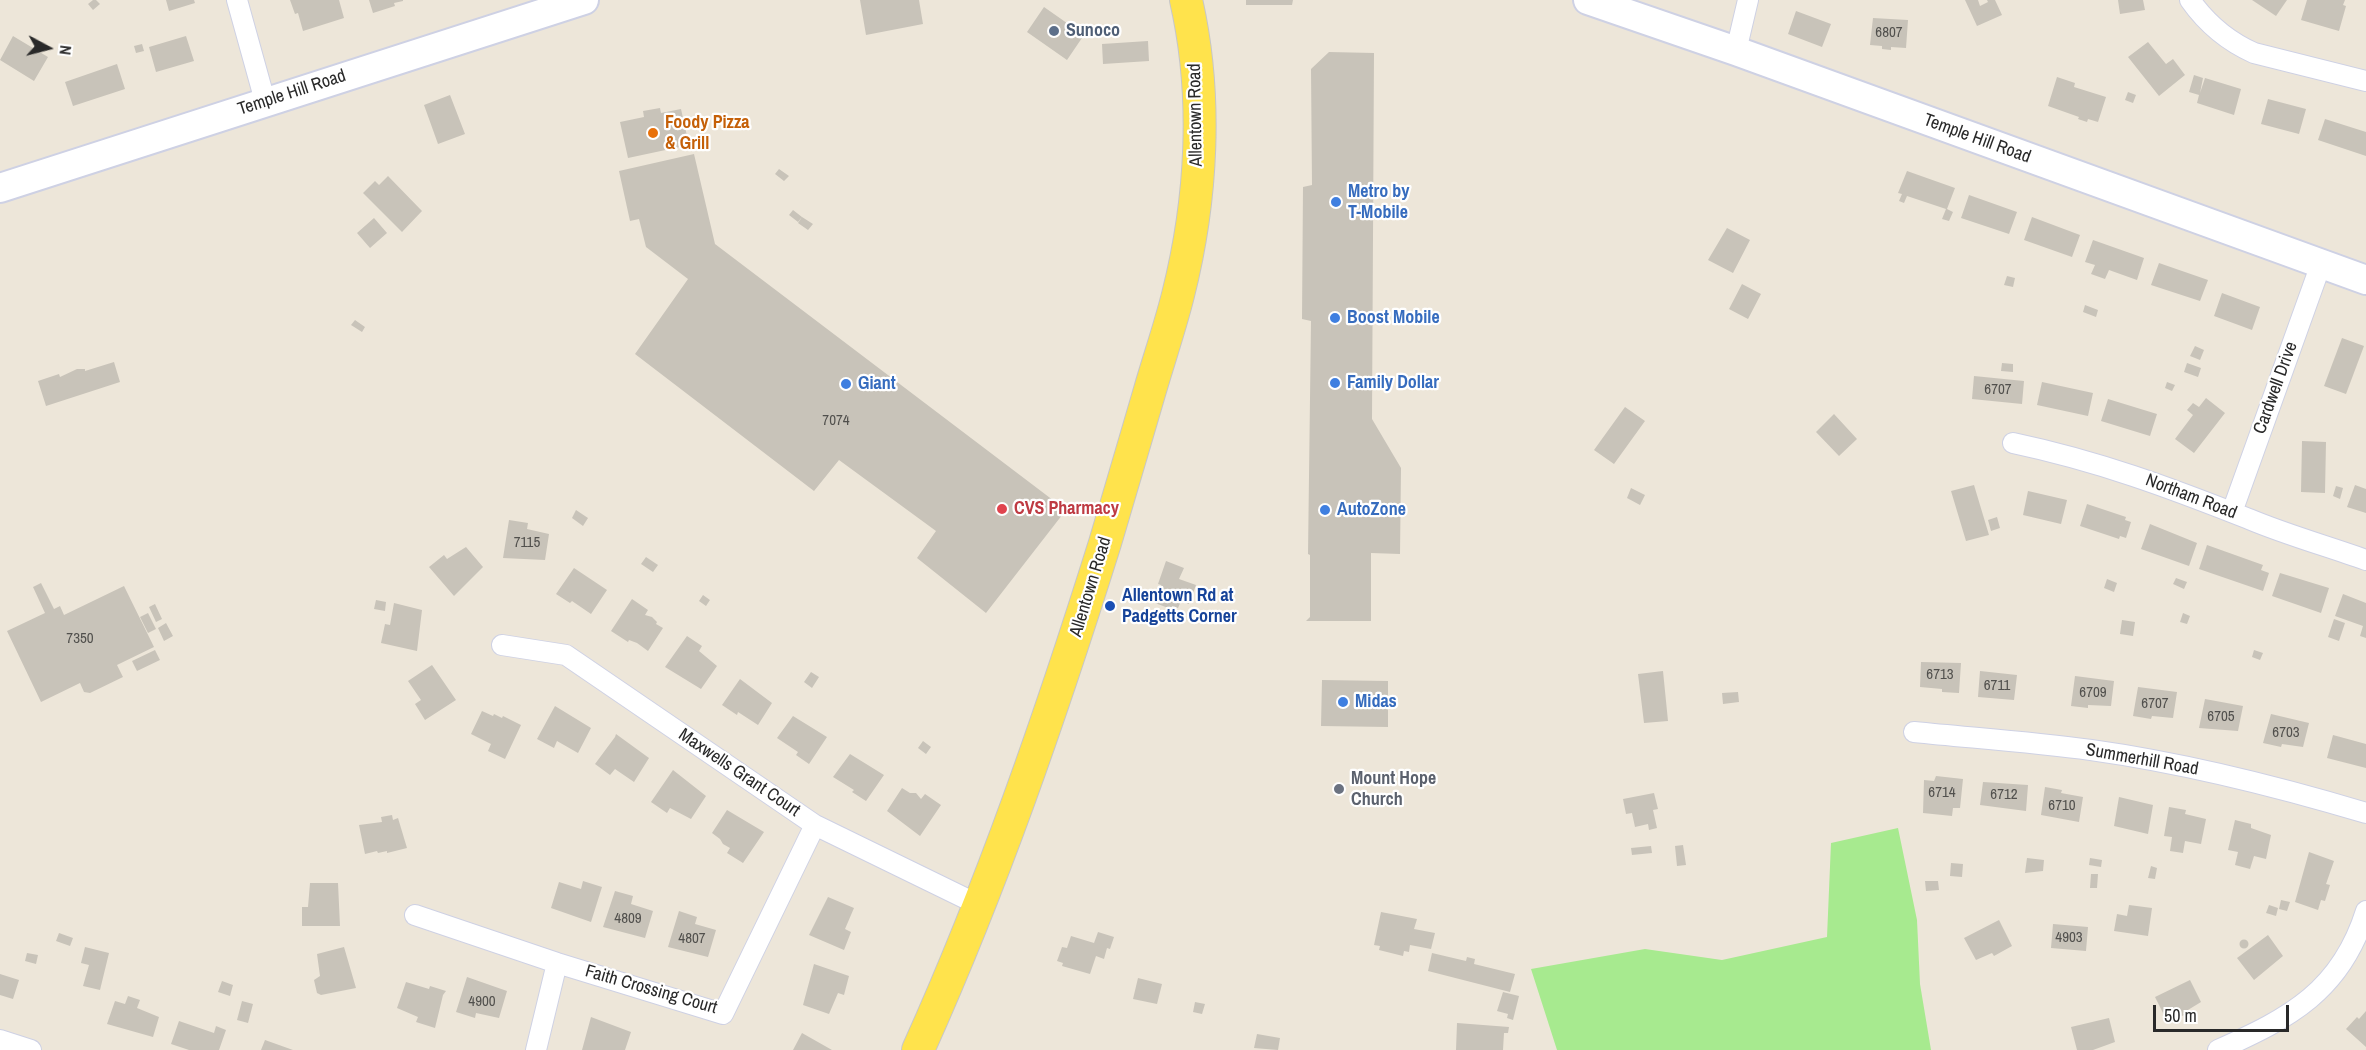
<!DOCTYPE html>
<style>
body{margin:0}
#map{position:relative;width:2366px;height:1050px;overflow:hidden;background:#ede6d9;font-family:"Archivo Narrow",sans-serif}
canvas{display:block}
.north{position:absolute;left:18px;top:18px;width:60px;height:60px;-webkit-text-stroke:4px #fff;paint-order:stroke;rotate:97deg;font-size:16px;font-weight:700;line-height:24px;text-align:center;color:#292929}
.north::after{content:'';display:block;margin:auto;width:21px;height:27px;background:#292929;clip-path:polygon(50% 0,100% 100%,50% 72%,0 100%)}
.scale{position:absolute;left:2153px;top:1005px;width:136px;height:27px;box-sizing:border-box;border:3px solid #292929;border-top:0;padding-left:8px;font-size:18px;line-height:21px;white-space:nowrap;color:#292929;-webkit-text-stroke:4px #fff;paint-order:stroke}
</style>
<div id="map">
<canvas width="2366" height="1050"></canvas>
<div class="north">N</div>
<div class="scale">50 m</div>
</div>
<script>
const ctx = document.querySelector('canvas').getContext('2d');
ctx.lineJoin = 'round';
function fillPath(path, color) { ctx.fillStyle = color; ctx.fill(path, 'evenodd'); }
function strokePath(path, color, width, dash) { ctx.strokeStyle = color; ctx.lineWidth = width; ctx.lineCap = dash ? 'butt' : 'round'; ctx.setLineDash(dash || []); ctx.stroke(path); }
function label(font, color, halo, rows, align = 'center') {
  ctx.font = font + ' "Archivo Narrow",sans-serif'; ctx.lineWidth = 4.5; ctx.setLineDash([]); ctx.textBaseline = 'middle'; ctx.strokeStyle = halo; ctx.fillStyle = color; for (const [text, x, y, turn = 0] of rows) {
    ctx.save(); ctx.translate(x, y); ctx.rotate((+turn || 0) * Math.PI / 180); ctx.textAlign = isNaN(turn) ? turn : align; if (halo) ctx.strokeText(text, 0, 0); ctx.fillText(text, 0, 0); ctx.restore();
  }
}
const green = new Path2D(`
 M1898 828 1917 920 1920 984 1931 1050H1557L1531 969 1645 949 1722 960 1827 937 1831 843Z`);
const building = new Path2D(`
 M93 0H96L100 4 93 10 88 4Z
 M166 0H194L195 3 169 11Z
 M290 0H339L344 18 303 31 298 13 295 14Z
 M369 0H403V1L394 3 395 6 373 13Z
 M860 0H919L923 24 866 35Z
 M1246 0H1293L1292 5H1246Z
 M1965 0H1978L1980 6 1988 2 1987 0H1995L2002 15 1977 26Z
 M2118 0H2143L2145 10 2120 14Z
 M2252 0H2287L2276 16Z
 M2307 0H2345L2343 5 2346 6 2339 31 2301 20Z
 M1044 7 1084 35 1067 60 1027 32Z
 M1796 11 1831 24 1822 47 1788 34Z
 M1873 18 1908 20 1906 48 1891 47V50L1882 49V46L1870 45Z
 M13 36 48 57 34 81 0 60Z
 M186 36 194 61 156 72 149 47Z
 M1148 41 1149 61 1103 64 1102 44Z
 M2148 42 2166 64 2173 59 2185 75 2159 96 2128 57Z
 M142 44 144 51 136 53 134 46Z
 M1329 52 1374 53 1372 419 1401 468 1400 554 1371 553V621H1306L1310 617V555L1308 554 1311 321 1302 319 1303 187 1312 185 1311 69Z
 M117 64 125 89 73 106 65 82Z
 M2194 75 2203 78 2200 93 2205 78 2241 89 2234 115 2197 103 2199 95 2189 92Z
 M2057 77 2075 83 2074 87 2106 97 2098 122 2088 119 2087 122 2078 119 2079 117 2048 106Z
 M2128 92 2136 95 2133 103 2125 100Z
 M450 95 465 134 438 144 424 105Z
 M2268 99 2306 109 2299 134 2261 124Z
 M660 108 661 113 681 109 689 145 628 158 620 122 644 117 643 111Z
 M2325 119 2366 132V156L2318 140Z
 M694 154 715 244 1066 510 986 613 917 558 936 531 839 460 814 491 635 354 688 279 646 247 639 219 630 221 619 171Z
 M779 169 789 176 784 181 775 174Z
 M1907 171 1955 188 1947 209 1953 212 1949 221 1942 219 1946 209 1907 196 1904 203 1899 201 1902 194 1898 193Z
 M388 176 422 211 402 232 363 193 375 181 379 185Z
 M1969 195 2017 212 2009 234 1961 218Z
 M793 210 802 217 798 222 789 215Z
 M802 217 813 224 808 230 798 223Z
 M2032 217 2080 235 2072 257 2024 240Z
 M374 218 387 233 370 248 357 233Z
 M1727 228 1750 240 1733 273 1708 260Z
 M2093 240 2144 258 2137 280 2109 270 2105 279 2091 274 2095 265 2085 262Z
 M2159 263 2208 280 2200 301 2151 285Z
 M2007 276 2015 278 2013 287 2004 285Z
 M1742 284 1761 294 1748 319 1729 309Z
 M2222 293 2260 307 2252 330 2214 316Z
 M2085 305 2098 310 2096 317 2083 312Z
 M355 320 365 327 362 332 351 325Z
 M2342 338 2364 346 2346 394 2324 386Z
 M2195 346 2204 350 2200 360 2190 356Z
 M114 362 120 382 46 406 38 381 59 374 60 377 77 369H85V371Z
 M2002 363 2013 364V372L2001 371Z
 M2187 363 2201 368 2198 377 2184 372Z
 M1974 376 2024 381 2022 404 1972 399Z
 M2042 382 2093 393 2088 416 2037 405Z
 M2167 382 2175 385 2172 391 2165 388Z
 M2206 398 2225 413 2194 453 2175 439 2193 415 2187 410 2193 403 2199 407Z
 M2108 399 2157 414 2150 436 2101 421Z
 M1625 407 1645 421 1614 464 1594 450Z
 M1834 414 1857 439 1839 456 1816 432Z
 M2302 441 2326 442 2325 493 2301 492Z
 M1974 485 1989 535 1966 541 1951 491Z
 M2355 485 2366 489V513L2347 507Z
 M2336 486 2343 488 2340 499 2333 496Z
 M1631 488 1645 495 1640 505 1627 498Z
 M2028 491 2067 500 2061 524 2023 515Z
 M2087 504 2126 517 2125 520 2131 522 2126 538 2120 536 2119 539 2080 526Z
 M576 510 588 518 583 526 572 518Z
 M1997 517 2000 528 1991 531 1988 520Z
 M509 520 528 523 527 529 549 534 545 560 503 558Z
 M2150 524 2197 543 2189 566 2141 549Z
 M2207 545 2263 565 2261 570 2269 573 2263 591 2199 569Z
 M466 547 483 567 454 596 429 567 444 555 447 559Z
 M646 557 658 565 653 572 641 564Z
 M1166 561 1184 568 1179 579 1196 585 1189 604 1181 601 1178 608 1172 606 1171 609 1155 603 1161 585 1158 584Z
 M574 568 607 590 591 614 572 601 570 603 556 594Z
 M2280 573 2329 588 2321 613 2272 596Z
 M2176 578 2187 582 2184 589 2173 584Z
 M2107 579 2117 583 2114 592 2104 588Z
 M41 583 54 609 60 606 64 615 124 586 154 647 117 665 123 677 90 693 84 692 80 683 41 702 7 631 45 613 33 587Z
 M2343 594 2366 603V638L2360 636 2363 626 2335 616Z
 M703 595 710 600 706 606 699 601Z
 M632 599 648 610 645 615 652 617 657 622 656 624 663 628 648 651 637 643 629 640 628 642 611 631Z
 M376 600 386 602 385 611 374 609Z
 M394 603 422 610 417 651 381 643 385 624 390 625Z
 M155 604 162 619 156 622 149 607Z
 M148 613 156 629 148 633 140 617Z
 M2183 613 2190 616 2187 624 2180 622Z
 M2334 619 2345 623 2339 641 2328 637Z
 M2122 620 2135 622 2133 636 2120 634Z
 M166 623 173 636 164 641 158 628Z
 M687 636 702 646 699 651 717 666 701 689 665 667Z
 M155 650 160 660 137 671 132 661Z
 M2254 650 2263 653 2260 660 2252 657Z
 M1921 662 1961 663 1959 693 1942 692V689L1920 687Z
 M432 665 456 700 425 720 415 704 421 700 408 681Z
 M1663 671 1668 721 1644 723 1638 674Z
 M1980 671 2017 675 2014 700 1978 697Z
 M811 672 819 677 812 688 804 682Z
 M2075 676 2114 681 2111 706 2088 705V708L2071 706Z
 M740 679 772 703 758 725 738 712 737 715 722 705Z
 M1322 680 1388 681V727L1321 726Z
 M2138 687 2177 692 2173 718 2152 716 2151 719 2133 716Z
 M1738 692 1739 702 1723 704 1722 693Z
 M2205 699 2243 706 2238 731 2199 728Z
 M555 706 591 728 578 753 557 741 554 748 537 739Z
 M482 711 493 716 494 714 502 718 503 716 521 725 505 759 488 751 491 744 471 734Z
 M2271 714 2309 723 2303 747 2282 744 2281 747 2263 743Z
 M793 716 827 737 809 764 796 755 798 752 777 738Z
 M616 734 649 758 634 782 615 769 610 775 595 764 615 737Z
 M2333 735 2366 744V768L2327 758Z
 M923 741 931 747 926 754 918 748Z
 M850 754 884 775 866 801 852 792 854 790 833 777Z
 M673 770 706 796 691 819 670 808 667 813 651 802Z
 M1936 776 1963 779 1960 808H1953L1952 816 1923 813 1924 780 1934 781Z
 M1983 782 2028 785 2026 811 1980 805Z
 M2045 787 2062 790 2061 793 2083 797 2079 822 2041 815Z
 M902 788 910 793H916L921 799 925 794 941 805 920 836 887 811Z
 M1654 793 1658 809 1653 810 1657 828 1649 830 1648 824 1635 827 1632 813 1626 814 1623 799Z
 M2119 797 2153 805 2148 834 2114 826Z
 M2169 807 2186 810 2185 814 2206 819 2201 844 2185 841 2183 853 2170 851 2172 837 2164 836Z
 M727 810 764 832 743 863 727 853 730 848 723 844 720 839 712 833Z
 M392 815 393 820 398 818 407 848 387 853V851L378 853 377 851 365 854 359 825 382 822 381 817Z
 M2235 820 2251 824V828L2271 835 2266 859 2254 856 2250 869 2235 865 2238 852 2228 850Z
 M1683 845 1686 865 1677 866 1675 846Z
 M1651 846 1652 853 1632 855 1631 848Z
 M2309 852 2334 861 2326 884 2330 885 2325 901 2321 900 2318 910 2295 902Z
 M2027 858 2044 860 2043 871 2025 873Z
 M2090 858 2102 860 2101 867 2089 865Z
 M1951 863 1963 864 1962 877 1950 876Z
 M2151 866 2157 868 2155 879 2148 878Z
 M2091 874H2098L2097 888H2090Z
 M583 881 602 887 591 922 551 908 559 882 581 889Z
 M1925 881H1938L1939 890 1926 891Z
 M310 883H338L340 926H302V907H308Z
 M615 891 633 896 631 904 653 911 645 938 603 927Z
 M828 897 854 908 845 929 851 932 844 950 809 935Z
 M2281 900 2290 902 2287 911 2279 909Z
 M2129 905 2152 908 2148 936 2114 931 2117 914 2127 916Z
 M2269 905 2278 908 2276 916 2266 913Z
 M679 911 697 917 695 924 716 930 708 957 668 947Z
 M1381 912 1417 919 1414 929 1435 933 1431 949 1410 945 1409 952 1404 951 1403 956 1379 950 1380 946 1374 945Z
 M1999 920 2012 946 1994 956 1992 953 1976 960 1964 938Z
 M2053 924 2088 927 2086 951 2051 948Z
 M1098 932 1114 937 1110 949 1107 948 1104 959 1096 956 1090 974 1062 966 1063 963 1057 961 1062 947 1067 948 1071 936 1094 943Z
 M59 933 73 938 70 946 56 941Z
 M2268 935 2283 956 2254 980 2237 958Z
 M2239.5 944a4.5 4.5 0 1 1 9 0a4.5 4.5 0 1 1-9 0Z
 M85 947 109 953 100 990 83 986 89 965 81 963Z
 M344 947 356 988 321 995 317 993 314 980 320 976 317 954Z
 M27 953 38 955 36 964 25 961Z
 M1432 953 1466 961 1467 957 1475 959 1474 964 1515 974 1510 992 1428 971Z
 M814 964 849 976 844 995 838 993 829 1014 803 1005Z
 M0 974 19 980 13 999 0 995Z
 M467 977 507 991 499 1018 476 1013 475 1018 456 1012Z
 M1138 978 1162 984 1157 1004 1133 999Z
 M2190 980 2201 1002 2183 1013 2184 1015 2168 1023 2155 997Z
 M222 981 233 985 230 996 218 992Z
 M406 982 429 989 430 986 446 991 443 995 435 1028 416 1022 418 1017 397 1008Z
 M1503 992 1519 996 1513 1020 1507 1018 1508 1014 1497 1011Z
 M128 996 140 1000 137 1008 159 1017 153 1037 107 1024 115 1001 125 1004Z
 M242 1001 253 1004 248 1023 237 1020Z
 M1195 1002 1205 1004 1202 1014 1193 1012Z
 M2366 1011V1047L2346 1029 2357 1017 2359 1019Z
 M591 1017 631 1032 625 1050H582Z
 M2109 1018 2115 1042 2093 1050H2077L2071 1027Z
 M179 1021 214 1033 216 1026 226 1030 219 1050H189L171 1044Z
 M1457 1023 1509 1027 1508 1033H1504L1503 1050H1456Z
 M802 1033 832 1050H793Z
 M1257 1034 1280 1038 1278 1050 1254 1048Z
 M265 1040 293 1050H261Z`);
const minor = new Path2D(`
 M237 0 265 101
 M2190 0C2207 24 2227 41 2254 53L2366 81
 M1736 51 1748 0
 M2013 443C2098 461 2168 487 2249 519 2287 535 2327 546 2366 560
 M2232 512 2321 264
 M502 645 566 655 815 825 979 905
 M1914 732C1973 738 2032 742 2091 750 2184 763 2276 786 2366 813
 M415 915 557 963 723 1014 815 825
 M0 1040 31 1050
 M536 1050 557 963
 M2218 1050C2290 1018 2341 991 2366 911`);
const secondary = new Path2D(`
 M1588 0 1736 51 2366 280
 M0 188 584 0`);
const primary = new Path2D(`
 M918 1050C992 886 1051 715 1105 543 1120 493 1135 441 1150 390 1159 359 1170 327 1178 295 1202 200 1208 96 1186 0`);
const markers = [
 [1054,31,6,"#5c6f8a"],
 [653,133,6,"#e8710a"],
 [1336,202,6,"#3f7fe0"],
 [1335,318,6,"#3f7fe0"],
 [1335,383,6,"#3f7fe0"],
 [846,384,6,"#3f7fe0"],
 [1002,509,6,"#e0444e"],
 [1325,510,6,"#3f7fe0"],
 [1110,606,6,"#1a4fb4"],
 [1343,702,6,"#3f7fe0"],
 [1339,789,6,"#6b7280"]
];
const numberNames = [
 ["6807",1889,33],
 ["6707",1998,390],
 ["7074",836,421],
 ["7115",527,543],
 ["7350",80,639],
 ["6713",1940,675],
 ["6711",1997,686],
 ["6709",2093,693],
 ["6707",2155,704],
 ["6705",2221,717],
 ["6703",2286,733],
 ["6714",1942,793],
 ["6712",2004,795],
 ["6710",2062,806],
 ["4809",628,919],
 ["4903",2069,938],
 ["4807",692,939],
 ["4900",482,1002]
];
const serviceNames = [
 ["Sunoco",1066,31]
];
const streetNames = [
 ["Temple Hill Road",292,93,-18],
 ["Allentown Road",1196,115,-91],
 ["Temple Hill Road",1977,139,20],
 ["Cardwell Drive",2276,388,-70],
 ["Northam Road",2191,497,21],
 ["Allentown Road",1091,587,-73],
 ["Summerhill Road",2142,760,10],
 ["Maxwells Grant Court",739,773,34],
 ["Faith Crossing Court",651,990,16]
];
const foodNames = [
 ["Foody Pizza",665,123],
 ["& Grill",665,144]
];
const shopNames = [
 ["Metro by",1348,192],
 ["T-Mobile",1348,213],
 ["Boost Mobile",1347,318],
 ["Family Dollar",1347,383],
 ["Giant",858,384],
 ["AutoZone",1337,510],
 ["Midas",1355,702]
];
const healthNames = [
 ["CVS Pharmacy",1014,509]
];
const transitNames = [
 ["Allentown Rd at",1122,596],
 ["Padgetts Corner",1122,617]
];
const worshipNames = [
 ["Mount Hope",1351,779],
 ["Church",1351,800]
];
fillPath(green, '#a7ea8f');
fillPath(building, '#c8c3b9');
strokePath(minor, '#ced1e4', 22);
strokePath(secondary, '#ced1e4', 32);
strokePath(primary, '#c7c7c7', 34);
strokePath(minor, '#fff', 20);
strokePath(secondary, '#fff', 28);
strokePath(primary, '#ffe34c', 32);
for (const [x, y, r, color] of markers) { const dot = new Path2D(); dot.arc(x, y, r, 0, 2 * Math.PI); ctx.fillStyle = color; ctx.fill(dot); strokePath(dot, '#fff', 2); }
label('15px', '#51504d', null, numberNames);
label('bold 18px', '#4e5e75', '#fff', serviceNames, 'left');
label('18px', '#292929', '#fff', streetNames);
label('bold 18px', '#c56008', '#fff', foodNames, 'left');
label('bold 18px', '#366cbe', '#fff', shopNames, 'left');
label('bold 18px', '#be3a42', '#fff', healthNames, 'left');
label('bold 18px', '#164399', '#fff', transitNames, 'left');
label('bold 18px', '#5b616d', '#fff', worshipNames, 'left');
</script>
